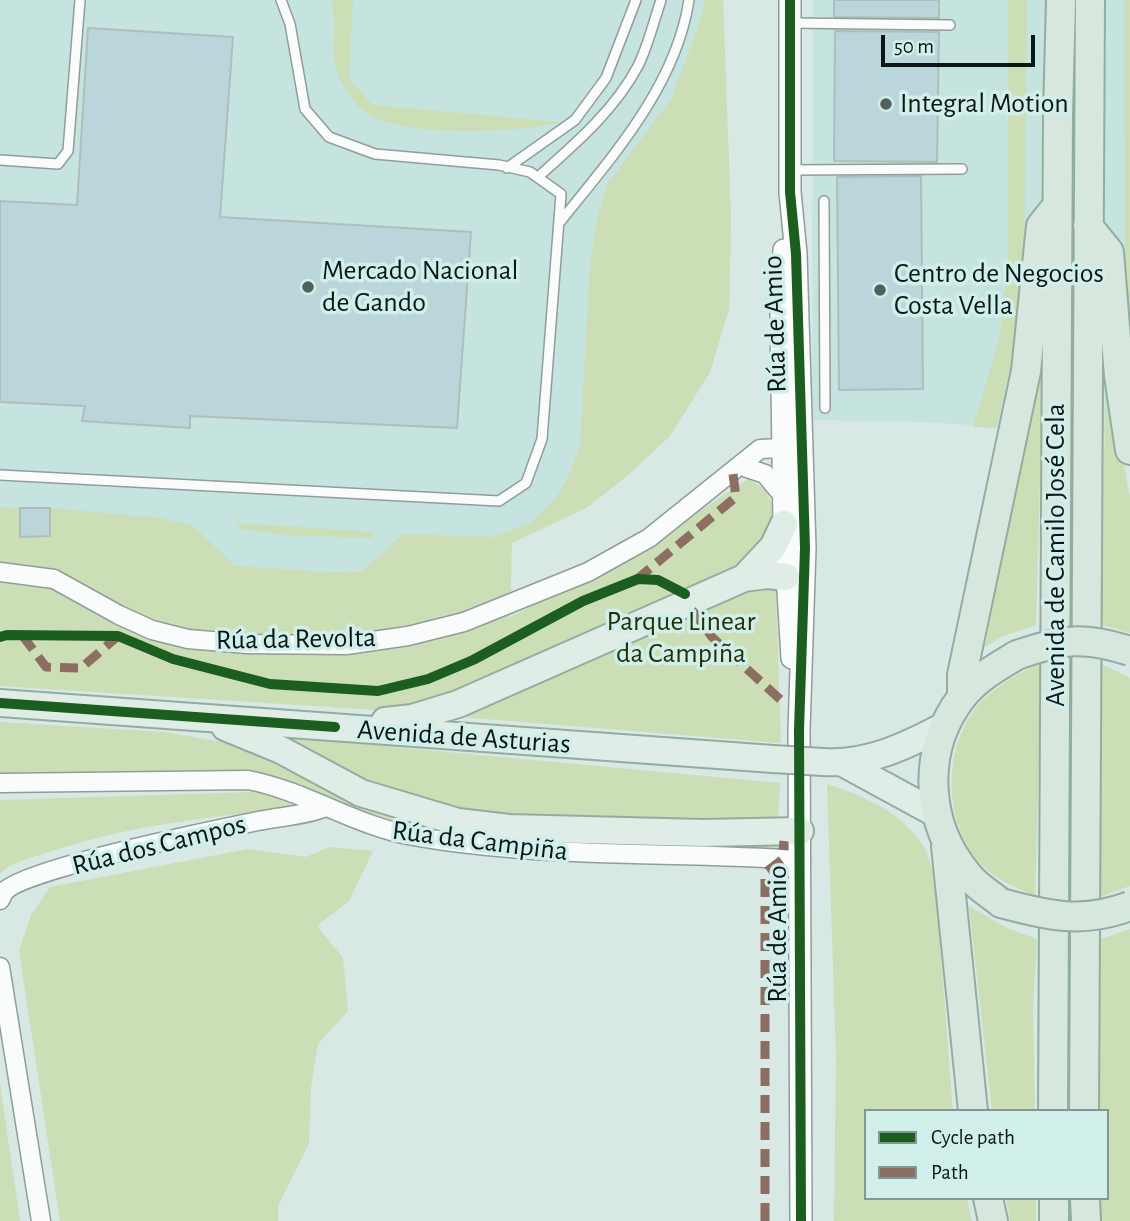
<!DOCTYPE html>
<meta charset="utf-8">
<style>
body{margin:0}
#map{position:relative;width:1130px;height:1221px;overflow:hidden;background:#d7e8e5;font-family:"Alegreya Sans",sans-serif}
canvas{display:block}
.legend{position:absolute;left:864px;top:1109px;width:245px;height:91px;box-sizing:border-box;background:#d0efea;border:2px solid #819895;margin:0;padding:9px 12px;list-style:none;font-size:21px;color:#0b1615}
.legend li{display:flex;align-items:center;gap:14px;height:35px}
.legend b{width:35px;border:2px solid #819895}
.scale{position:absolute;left:881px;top:35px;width:154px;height:32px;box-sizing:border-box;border:4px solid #0b1615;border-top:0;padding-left:9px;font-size:21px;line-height:24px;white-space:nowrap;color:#0b1615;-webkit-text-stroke:5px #d0efea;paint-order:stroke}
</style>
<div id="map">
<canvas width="1130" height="1221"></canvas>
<ul class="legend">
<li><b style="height:9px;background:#1b5e20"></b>Cycle path</li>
<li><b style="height:9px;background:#8d6e63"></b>Path</li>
</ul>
<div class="scale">50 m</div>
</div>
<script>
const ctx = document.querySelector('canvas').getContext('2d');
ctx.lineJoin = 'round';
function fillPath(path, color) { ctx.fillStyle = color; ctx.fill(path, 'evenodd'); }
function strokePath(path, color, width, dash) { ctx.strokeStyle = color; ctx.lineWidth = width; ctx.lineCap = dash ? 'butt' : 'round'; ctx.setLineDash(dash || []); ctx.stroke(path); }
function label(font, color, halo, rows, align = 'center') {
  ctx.font = font + ' "Alegreya Sans",sans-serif'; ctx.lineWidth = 7; ctx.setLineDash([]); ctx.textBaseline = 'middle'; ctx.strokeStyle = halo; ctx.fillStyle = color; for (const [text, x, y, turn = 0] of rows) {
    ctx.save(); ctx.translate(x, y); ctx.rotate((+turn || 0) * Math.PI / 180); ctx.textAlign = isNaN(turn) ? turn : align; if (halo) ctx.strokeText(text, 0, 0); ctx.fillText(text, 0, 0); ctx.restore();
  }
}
const built = new Path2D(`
 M0 0H723L731 220 729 309 710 372 670 436 628 475 586 508 512 543 392 569 327 572 221 566 0 542Z
 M813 0H1130V435L922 422 812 420Z`);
const green = new Path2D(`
 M331 0H353L349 78 372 105 561 122C520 133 400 138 366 113 354 104 341 84 336 69 330 48 338 23 331 0Z
 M705 0H723L731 220 729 309 710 372 670 436 628 475 586 508 512 543 510 617 626 559 748 479 765 489 773 506 781 743 361 709 0 686V507L50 508 160 518 193 526 235 566 327 572 363 571 403 534 495 537 530 523 554 501 566 481 580 446 590 263 597 219 607 185 671 99 698 28Z
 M1008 0H1027L1024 267 1017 338 996 428 973 427 999 340 1008 262Z
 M1124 0H1130V312L1126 320Z
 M1036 369 1043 370 1036 625 1003 636 985 647Z
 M1111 395 1130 498V633L1099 624 1106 397Z
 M235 523 374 532 372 538 283 535 241 529Z
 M1042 662 1035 896C1017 888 999 881 984 867 941 825 941 741 984 699 1001 683 1021 672 1042 662Z
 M1101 664 1130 678V886L1097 898Z
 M0 722 164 732 222 742 268 757 363 801 776 844 778 847 776 852 542 846 464 836 361 816 300 786 0 776Z
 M286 737 780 783 778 817C660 821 536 829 421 801 374 790 331 767 288 746Z
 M827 784C863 795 905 814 925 849 930 858 932 871 935 880L953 1111H866V1198H967L972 1221H834L836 1058Z
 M253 792 273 794 301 808C213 816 127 825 43 854 28 859 11 862 0 874V800Z
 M329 847 373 851 349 901 317 926 343 958 348 1011 318 1044 311 1087 309 1143 278 1206V1221H60L19 951 31 915 50 887 248 849 306 857Z
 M969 906 1007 928 1037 939 1033 1007 1035 1111H992Z
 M1130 929V1221H1099L1098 1198H1107V1111H1097L1101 939Z
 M0 1084 20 1221H0Z
 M1006 1198H1036V1221H1010Z`);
const building = new Path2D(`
 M834 0H939V18L834 17Z
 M88 28 233 37 220 217 471 232 457 428 190 416V428L82 421 85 406 0 402V201L77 205Z
 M835 31 939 32 937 162 834 161Z
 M921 176 923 389 839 390 837 177Z
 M20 508H50V536L20 537Z`);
const service = new Path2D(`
 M791 23 950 25
 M0 160 58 164 68 151 80 0
 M507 168 575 120 606 78 636 0
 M791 170 962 169
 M538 177C575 144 614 111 638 66 648 46 654 21 661 0
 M824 201 825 408
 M560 222C612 157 676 86 689 0
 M0 475 499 501 526 483 542 439 561 194 530 172 499 165 375 154 329 137 305 109 290 24 281 0`);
const minor = new Path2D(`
 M747 468 765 474 784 497
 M0 572 54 579 119 615 152 630 188 639 247 644 346 645 408 636 464 622 588 572 649 538 760 449 783 448
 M0 783 248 780C306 791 355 826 413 836 541 859 671 851 801 860
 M0 900C2 897 3 893 5 891 25 869 219 829 258 821 282 816 304 816 326 807
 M0 967 41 1221`);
const tertiary = new Path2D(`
 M790 0V192L796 254 805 548 799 730 801 1221
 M784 250 781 315 784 524 792 658`);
const primary = new Path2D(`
 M744 578 773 547 784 524
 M0 703 773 759
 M385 721 412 718 458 704 744 578 767 575 786 577
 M225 727 281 750 361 793 458 822 509 828 703 833 800 831
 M823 762C867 765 906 746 944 726
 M845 764 935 813`);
const trunk = new Path2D(`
 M1088 226 1109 252 1119 376 1130 450
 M962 696V675L1026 371 1041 226 1053 211
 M946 846 973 1111
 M1001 903C990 894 976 886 968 875 925 824 921 750 962 697 977 678 997 667 1017 655
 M1053 1111 1058 114 1061 0
 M1084 1111 1090 0
 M988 1198 993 1221
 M1054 1198V1221
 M1085 1198 1086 1221`);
const primaryBridge = new Path2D(`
 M773 759 823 762`);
const trunkBridge = new Path2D(`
 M1017 655C1063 639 1083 636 1130 651
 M1001 903C1049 916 1082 924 1130 906`);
const quiet = new Path2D(`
 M636 580 736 497 733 474
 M692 610 712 637 783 702
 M22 635 46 667 81 668 118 636
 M783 850 784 841
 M765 1221V873L783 859`);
const cycleway = new Path2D(`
 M790 0V192L796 254 805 548 799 730 801 1221
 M0 637 7 635 118 636 173 659 270 684 378 691 428 679 473 660 583 601 638 579 658 580 685 594
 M0 703 335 727`);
const markers = [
 [886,104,7,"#52605e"],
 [308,287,7,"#52605e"],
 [880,290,7,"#52605e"]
];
const poiNames = [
 ["Integral Motion",900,104],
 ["Mercado Nacional",322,271],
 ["de Gando",322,303],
 ["Centro de Negocios",894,274],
 ["Costa Vella",894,306]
];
const streetNames = [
 ["Rúa de Amio",775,324,-92],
 ["Avenida de Camilo José Cela",1056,555,-90],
 ["Rúa da Revolta",296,639,-1],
 ["Avenida de Asturias",464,737,4],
 ["Rúa da Campiña",480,841,7],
 ["Rúa dos Campos",159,845,-14],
 ["Rúa de Amio",778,934,-90]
];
const parkNames = [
 ["Parque Linear",681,622],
 ["da Campiña",681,654]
];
fillPath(built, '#c5e3df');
fillPath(green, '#cbdeb6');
fillPath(building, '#bbd6da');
strokePath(building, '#afbdbd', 2);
strokePath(service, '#909d9b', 12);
strokePath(minor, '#909d9b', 21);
strokePath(tertiary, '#909d9b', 24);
strokePath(primary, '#92ada0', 30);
strokePath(trunk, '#92ada0', 32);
strokePath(service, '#f9fcfb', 9);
strokePath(minor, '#f9fcfb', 18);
strokePath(tertiary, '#f9fcfb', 21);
strokePath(primary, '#e0ece6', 26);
strokePath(trunk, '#d7e7de', 28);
strokePath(primaryBridge, '#92ada0', 30, []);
strokePath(trunkBridge, '#92ada0', 32, []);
strokePath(primaryBridge, '#e0ece6', 26);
strokePath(trunkBridge, '#d7e7de', 28);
strokePath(quiet, '#8d6e63', 9, [18, 9]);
strokePath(cycleway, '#1b5e20', 10);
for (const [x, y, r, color] of markers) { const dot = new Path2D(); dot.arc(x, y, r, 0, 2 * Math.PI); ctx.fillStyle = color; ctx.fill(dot); strokePath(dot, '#d0efea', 2.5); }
label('28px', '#0b1615', '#d0efea', poiNames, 'left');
label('28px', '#0b1615', '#d0efea', streetNames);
label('28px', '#263006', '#d0efea', parkNames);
</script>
